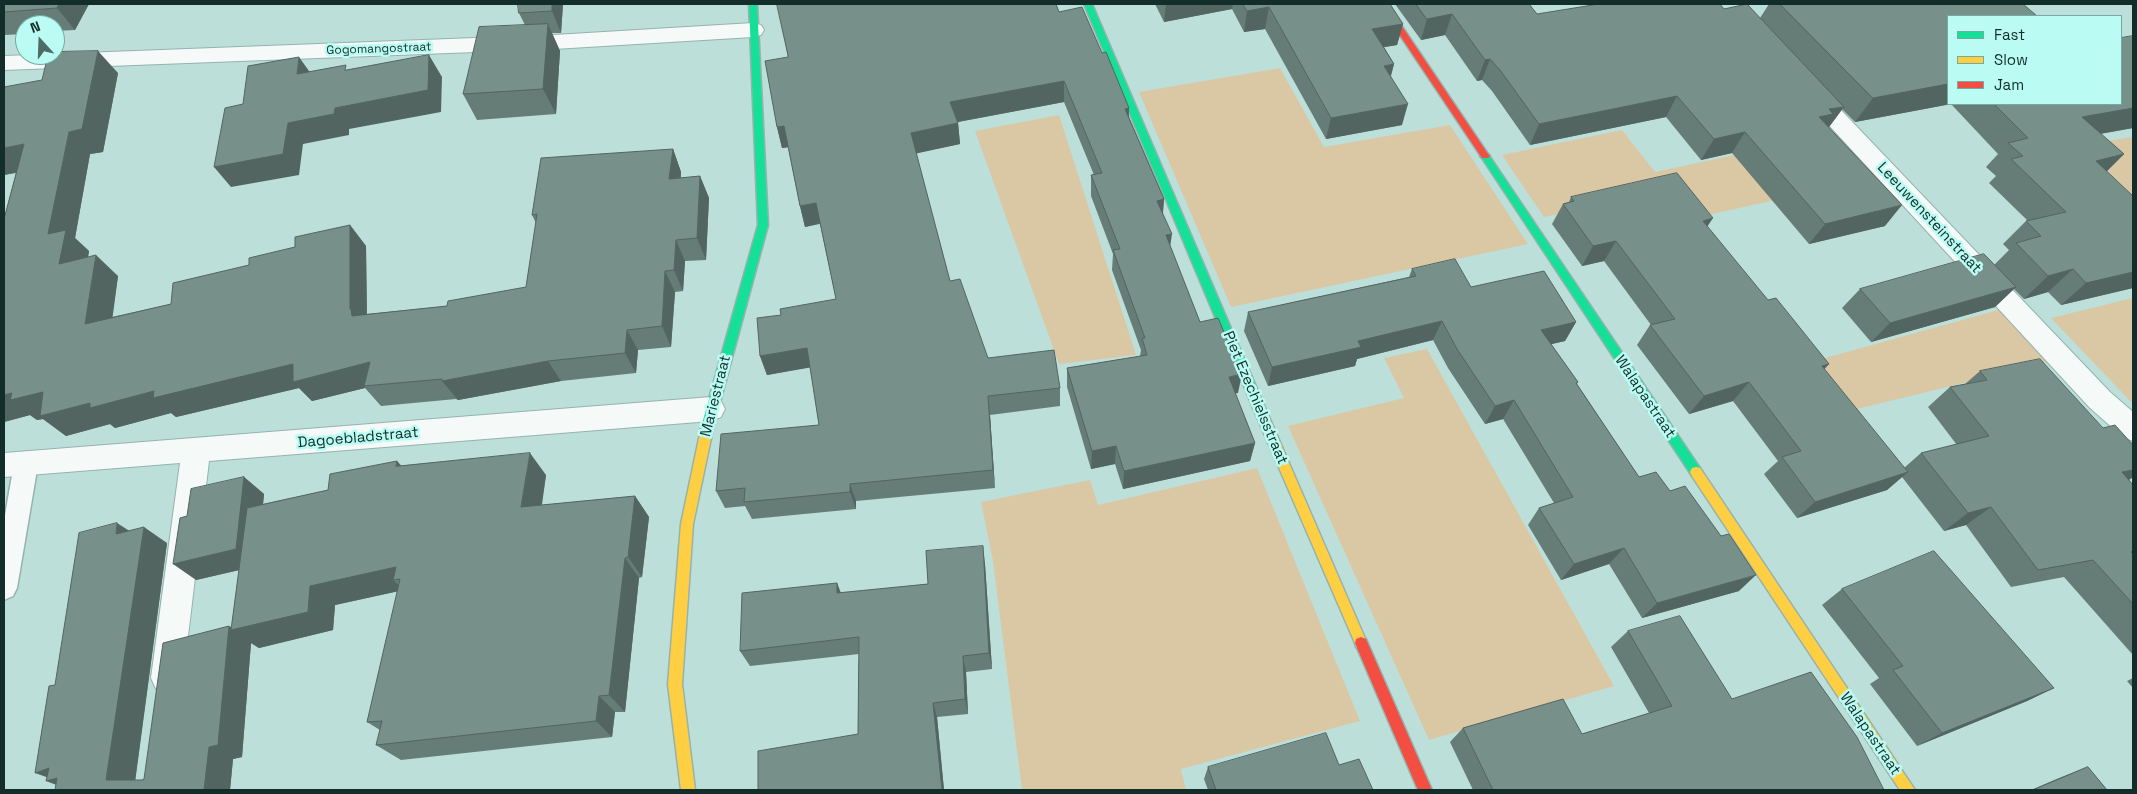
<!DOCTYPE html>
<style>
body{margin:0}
#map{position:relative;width:2137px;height:794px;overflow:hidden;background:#bcdfda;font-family:"Space Grotesk",sans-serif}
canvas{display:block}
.frame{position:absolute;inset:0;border:5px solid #132d2a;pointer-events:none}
.legend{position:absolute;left:1947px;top:15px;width:175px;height:90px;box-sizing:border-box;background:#bafcf3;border:1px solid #77a9a3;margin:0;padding:6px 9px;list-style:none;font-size:15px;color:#132d2a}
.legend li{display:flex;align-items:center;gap:10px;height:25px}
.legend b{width:25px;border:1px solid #77a9a3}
.north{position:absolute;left:15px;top:15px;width:50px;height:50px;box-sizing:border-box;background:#bafcf3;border:1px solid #77a9a3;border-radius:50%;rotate:340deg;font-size:14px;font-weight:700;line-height:20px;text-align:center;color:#132d2a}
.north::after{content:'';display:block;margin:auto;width:18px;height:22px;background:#4e6b68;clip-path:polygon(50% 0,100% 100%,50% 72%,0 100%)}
</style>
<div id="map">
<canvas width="2137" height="794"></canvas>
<div class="frame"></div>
<ul class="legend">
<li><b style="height:6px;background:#16e098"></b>Fast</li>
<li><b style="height:6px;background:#ffcf43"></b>Slow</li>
<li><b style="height:6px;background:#f24e42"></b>Jam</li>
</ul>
<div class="north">N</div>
</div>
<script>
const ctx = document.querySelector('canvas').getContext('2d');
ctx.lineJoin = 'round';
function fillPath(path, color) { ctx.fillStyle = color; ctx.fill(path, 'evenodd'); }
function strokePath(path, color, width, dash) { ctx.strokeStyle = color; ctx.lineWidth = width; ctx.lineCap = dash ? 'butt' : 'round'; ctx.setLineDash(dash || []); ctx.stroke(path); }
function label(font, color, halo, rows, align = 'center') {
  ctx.font = font + ' "Space Grotesk",sans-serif'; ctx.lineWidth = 5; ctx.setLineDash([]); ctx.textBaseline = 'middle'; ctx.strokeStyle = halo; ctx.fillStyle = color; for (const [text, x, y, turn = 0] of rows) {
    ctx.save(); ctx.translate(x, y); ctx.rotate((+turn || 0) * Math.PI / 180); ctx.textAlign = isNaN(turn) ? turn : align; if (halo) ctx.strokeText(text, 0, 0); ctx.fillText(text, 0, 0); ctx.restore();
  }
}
const green = new Path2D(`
 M1280 68 1324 147 1450 125 1528 244 1231 307 1139 92Z
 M1059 115 1136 355 1059 364 975 131Z
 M1622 130 1655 172 1838 133 1879 177 1690 219 1668 190 1544 217 1502 155Z
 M2133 137V195L2080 145Z
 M2133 298V404L2051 318Z
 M2002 309 2049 362 1845 412 1807 363Z
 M1427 349 1614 686 1429 740 1288 426 1404 398 1384 358Z
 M1257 468 1360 721 1181 769 1186 790H1022L993 561 981 502 1090 480 1098 505Z`);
const lane = new Path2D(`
 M26 454 34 457 38 464 17 588 13 596 4 600V521L14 464 18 457Z`);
const street = new Path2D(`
 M753 23 761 25 764 30 761 35 753 37 554 49 4 70V56L554 35Z
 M1810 83 1818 86 2110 392 2133 412V441L2123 437 2090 408 1802 96 1799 91 1802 86Z
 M711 397 721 401 725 409 721 417 711 421 209 461 183 678 178 689 167 693 156 689 151 678 180 463 4 477V453Z`);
const fast = new Path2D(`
 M749 4H757L768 225 714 424 712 427 708 429 704 427 702 424 758 225Z
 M1084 4H1092L1266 410 1264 413H1256L1254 410Z
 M1485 153 1488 154 1700 468 1702 472 1700 476 1696 477 1692 476 1482 158 1480 156Z`);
const slow = new Path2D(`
 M1260 405 1264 407 1266 410 1367 643 1366 647 1361 649 1356 647 1355 643 1254 410 1256 407Z
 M708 419 712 421 714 424 693 524 682 684 695 790H681L668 684 681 524 702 424 704 421Z
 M1696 467 1700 468 1915 790H1900L1692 476 1690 472 1692 468Z`);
const jam = new Path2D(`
 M1379 4H1387L1488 154 1490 156 1488 158H1482Z
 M1361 637 1366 639 1432 790H1418L1355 643 1356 639Z`);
const wall = new Path2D(`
 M4 4H89L75 30 55 31V25H25V34L4 35Z
 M563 4 561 33H552L560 51 556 114 477 120 463 94 525 25 519 13Z
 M1155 4H1390L1403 24 1397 45 1384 47 1394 64 1391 76 1402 125 1326 139 1265 29 1244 32 1232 9 1164 22Z
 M1395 4H1529L1537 14 1724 9 1760 18 1769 4H2023L1948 16V104H2121L2133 36V128L2100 134 2124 154 2107 171 2133 288 2061 305 2048 292 2024 299 2014 289 1995 307 1871 342 1842 308 1860 289 1994 265 2009 250 2003 244 2027 220 1989 183 1996 176 1986 167 1998 154 1951 104 1855 122 1842 109 1829 127 1885 226 1809 244 1732 153 1701 160 1666 117 1530 145 1492 91 1482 80 1477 81 1445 35 1421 40Z
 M1059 12 1102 53 1129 108V117L1164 199 1163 214 1170 246 1200 322 1238 393H1235L1255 443 1250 461 1123 489 1115 464 1091 469 1067 387V368L1140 356 1141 350 1112 270 1113 254 1091 196V175H1094L1064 102 958 122 960 144 916 153 950 281 988 358 1060 388V406L990 415 995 488 856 501V509L752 519 745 506 725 508 716 491 819 425 810 367 767 375 760 356 781 315 836 299 820 224 805 227 800 206 788 147 782 148 777 127Z
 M118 73 103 152 90 154 75 238 89 251 88 257 118 276 112 317 171 304 249 265 350 225 366 246 367 314 447 306 526 287 536 223 532 215 673 149 681 172V178L700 176 709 198 706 260 685 261 683 291 675 292 671 347 638 350 636 373 561 381 458 400 456 399 381 406 365 388 312 401 299 388 176 417 171 413 115 428 110 424 66 436 43 419 37 420 30 415 4 422V219L16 173 4 175Z
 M1571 197 1707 227 1904 468 1921 453 1957 445 1928 407 1950 387 1965 384 1980 371 2103 428 2133 445V477L2129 480 2133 485V655L2064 577 2011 587 1966 525 1944 531 1902 477 1887 490 1797 518 1764 474 1778 461 1733 401 1689 414 1637 345 1650 325H1651L1604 261 1582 266 1552 224 1563 204 1569 202Z
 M1412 269 1471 287 1576 322 1565 341 1551 344 1578 382 1577 384 1639 477 1739 591 1642 618 1609 564 1561 580 1528 525 1539 508 1554 503 1503 419 1485 424 1448 368 1433 340 1357 359 1355 366 1268 386 1244 331 1248 312 1409 277Z
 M397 461 401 466 546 475 542 505 635 496 649 517 642 577 639 578 625 712H615L612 737 401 760 376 745 380 730 367 722 398 591 335 605 333 630 259 648 251 643 242 757 233 759 230 790 56 785 47 778 55 685 129 531 167 543 135 780H142L144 779 232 627 239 570 196 580 187 516 244 477 264 494 263 504 328 490Z
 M985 564 992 669 966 672 968 714 937 717 944 790H758L858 734 859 654 750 666 740 651 837 583 841 593 928 584Z
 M1842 589 2054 688 2027 701 1917 746 1870 684 1879 678 1822 605Z
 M1628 631 1732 699 1884 790H1473L1450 742 1463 728 1582 734 1649 713 1611 647Z
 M2133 678V688L2127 681Z
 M1339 765 1373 790H1208L1204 779 1208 767Z
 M2088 767 2107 790H2031L2059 778Z`);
const shadedWall = new Path2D(`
 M59 4H89L75 30 57 8Z
 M552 4H563L561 33 552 11Z
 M1166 4H1233L1232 9 1164 22Z
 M1269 7 1265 29 1244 32 1247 11Z
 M1452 14 1445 35 1421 40 1427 19Z
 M548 24 560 51 556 114 543 89Z
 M1403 24 1397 45 1367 50 1372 29Z
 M98 51 118 73 103 152 90 154 75 238 89 251 83 285 59 264 48 234 69 132Z
 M429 55 442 77 441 112 349 129V135L303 144 299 175 231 187 214 167 288 123 335 108Z
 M299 57 314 78 297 74Z
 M1490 59 1482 80 1477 81 1485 60Z
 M1394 64 1388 85 1384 66Z
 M1064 81V102L952 123 950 102Z
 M1948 84V104H1951L1855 122 1873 98Z
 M1677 96 1666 117 1530 145 1539 124Z
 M1408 104 1402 125 1326 139 1331 118Z
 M1844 107 1829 127 1819 117 1829 109Z
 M1129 108 1128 129 1125 109Z
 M2133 108V128L2059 141 2082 117Z
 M958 123 960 144 914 154 911 133Z
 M784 126 790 147 782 148 777 127Z
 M1745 132 1732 153 1701 160 1714 139Z
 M24 144 46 166 4 175V148Z
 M673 149 681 172 678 201 669 179Z
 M2124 154 2100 178 2096 161Z
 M700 176 709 198 706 260 697 238Z
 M1164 199 1162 220 1157 201Z
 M816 203 821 223 805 227 800 206Z
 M1902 205 1885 226 1809 244 1825 224Z
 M1713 218 1699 239 1703 221Z
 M350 225 366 246 367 328 352 316 350 309Z
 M1172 234 1169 254 1166 235Z
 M676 240 685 261 683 291 674 270Z
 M1616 241 1604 261 1582 266 1593 246Z
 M96 255 118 276 109 344 85 324Z
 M2073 269 2048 292 2024 299 2048 276Z
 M665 271 675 292 671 347 662 326Z
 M2133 272V288L2061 305 2086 283Z
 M2016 287 1995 307 1871 342 1890 323Z
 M1442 321 1433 340 1357 359 1355 366 1268 386 1272 367 1358 341Z
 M1576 322 1565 341 1531 349 1541 330Z
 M627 330 638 350 636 373 625 353Z
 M807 348 813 367 767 375 760 356Z
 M548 361 561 381 458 400 442 381Z
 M370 362 364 386 365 388 312 401 299 388 176 417 171 413 115 428 110 424 66 436 43 419 37 420 30 415 4 422V395L12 393 43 392 90 403 293 364Z
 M1829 364 1812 383 1822 366Z
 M1242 374 1238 393 1225 396 1229 377Z
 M1749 382 1733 401 1689 414 1704 396Z
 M988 396 990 415 995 488 993 470Z
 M1514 400 1503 419 1485 424 1495 406Z
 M1255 443 1250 461 1123 489 1124 471Z
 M1116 446 1115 464 1091 469 1092 451Z
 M530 453 546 475 538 528 521 507Z
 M397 461 417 483 396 466Z
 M2133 470V477L2123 484 2122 472Z
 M1908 472 1887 490 1797 518 1815 502Z
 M244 477 264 494 257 566 196 580 173 564Z
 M850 484 856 501V509L850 492Z
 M635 496 649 517 642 577 628 557Z
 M1991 507 1966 525 1944 531 1968 513Z
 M117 523 142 539 144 527 167 543 134 790 106 780 116 534Z
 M983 546 985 564 992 669 989 653Z
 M1624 548 1609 564 1561 580 1574 564Z
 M625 558 639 578 625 712 609 695Z
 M396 567 400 579 393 580 404 590 335 605 333 630 259 648 251 643 242 757 233 759 230 790H204L209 747 229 626 235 629 310 586Z
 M1756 575 1739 591 1642 618 1657 603Z
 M837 583 843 600 837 593Z
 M963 656 966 672 968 714 965 699Z
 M2054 688 2027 701 1917 746 1942 733Z
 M599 696 615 712 612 737 596 721Z
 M933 703 937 717 944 790H942Z
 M49 768 70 790 46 781 52 779 35 773Z`);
const building = new Path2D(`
 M4 4H59L57 8 4 12Z
 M518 4H552V11L519 13Z
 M777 4H1056L1059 12 1082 7 1102 53 1106 52 1129 108 1125 109 1164 199 1157 201 1172 234 1166 235 1200 322 1218 318 1242 374 1229 377 1255 443 1124 471 1116 446 1092 451 1067 368 1147 355 1142 338H1145L1113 250 1120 249 1091 175 1102 173 1064 81 950 102 958 123 911 133 950 281 960 279 988 358 1054 350 1060 388 988 396 993 470 850 484V492L744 502 745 488 716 491 721 434 819 425 807 348 760 356 757 318 781 315 780 309 836 299 816 203 800 206 784 126 777 127 765 61 788 57Z
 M1243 4H1390L1403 24 1372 29 1394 64 1384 66 1408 104 1331 118 1269 7 1247 11Z
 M1416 4H1529L1537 14 1599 4H1720L1724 9 1747 4 1844 107 1829 109 1833 114 1819 117 1902 205 1825 224 1745 132 1714 139 1677 96 1539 124 1500 70 1490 59 1485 60 1452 14 1427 19Z
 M1780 4H2023L2037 16H1948V84L1873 98Z
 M548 24 543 89 463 94 479 27Z
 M2133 36V108L2082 117 2124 154 2096 161 2133 196V272L2086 283 2073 269 2048 276 2016 243 2041 236 2026 221 2066 212 2011 159 2023 156 2008 143 2028 138 1994 104H2121V38Z
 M98 51 82 129 69 132 48 234 66 230 59 264 96 255 85 324 171 304 173 283 249 265V258L295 247V237L350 225V309H351L352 316 447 306 448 301 526 287 537 214 532 215 541 158 673 149 669 179 700 176 697 238 676 240 674 270 665 271 662 326 627 330 625 353 548 361 442 381V379L364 386 370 362 293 382V364L153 398 154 391 90 408V403L40 416 43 392 10 400 12 393 4 395V219L24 144 4 148V87L42 80 48 55H55V52Z
 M429 55 428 90 335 108 334 114 288 123 283 154 214 167 225 108 243 104 248 66 299 57 297 74 346 65 345 70Z
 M1677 173 1713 218 1703 221 1768 300 1776 298 1829 364 1822 366 1908 472 1815 502 1782 457 1801 451 1749 382 1704 396 1650 325 1675 319 1616 241 1593 246 1563 204 1574 201 1571 197Z
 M1984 254 2016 287 1890 323 1860 289Z
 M1455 259 1471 287 1544 271 1576 322 1541 330 1578 382 1576 383 1639 477 1656 472 1670 491 1685 486 1721 536 1729 534 1756 575 1657 603 1624 548 1574 564 1539 508 1573 497 1514 400 1495 406 1457 349 1442 321 1358 341 1361 347 1272 367 1248 312 1416 276 1412 269Z
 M2040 359 2103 428 2115 425 2133 445V470L2122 472 2133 485V551L2131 552 2133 554V604L2093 560 2038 570 1991 507 1968 513 1921 453 1989 436 1950 387 1987 380 1980 371Z
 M530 453 521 507 635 496 628 557 625 558 609 695 599 696 596 721 376 745 382 721 367 722 400 579 393 580 396 567 310 586 308 612 231 630 247 508 328 490 330 474 397 461 396 466Z
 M244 477 236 549 173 564 180 518 187 516 191 489Z
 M117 523 116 534 144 527 106 780H142L144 779 163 643 229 626 218 745 209 747 204 790H55L57 778 46 781 49 768 35 773 49 686 55 685 79 533Z
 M983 546 989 653 963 656 965 699 933 703 942 790H758V751L858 734 859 637 740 651 742 593 837 583V593L928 584 926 551Z
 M1934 551 2054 688 1942 733 1893 670 1903 666 1842 589Z
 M1680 616 1732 699 1811 672 1857 737 1884 790H1493L1463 728 1563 699 1582 734 1672 706 1628 631Z
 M1326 733 1339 765 1359 759 1373 790H1216L1208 767Z
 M2088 767 2107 790H2033Z`);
const farStreetnames = [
 ["Gogomangostraat",379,49,-2]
];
const streetNames = [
 ["Leeuwensteinstraat",1929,218,47],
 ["Mariestraat",716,396,-76],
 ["Walapastraat",1645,397,56],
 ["Piet Ezechielsstraat",1255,398,67],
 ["Dagoebladstraat",358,438,-5],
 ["Walapastraat",1870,734,56]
];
fillPath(green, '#dac8a4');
strokePath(lane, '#96b2af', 3);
strokePath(street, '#96b2af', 2);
strokePath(fast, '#96b2af', 3);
strokePath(slow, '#96b2af', 3);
strokePath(jam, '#96b2af', 3);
fillPath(lane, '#f5faf9');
fillPath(street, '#f5faf9');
fillPath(fast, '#16e098');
fillPath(slow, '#ffcf43');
fillPath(jam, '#f24e42');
fillPath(wall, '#667c77');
fillPath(shadedWall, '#536561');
fillPath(building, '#77908a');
strokePath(building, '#536561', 1);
label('12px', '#132d2a', '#bafcf3', farStreetnames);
label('15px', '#132d2a', '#bafcf3', streetNames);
</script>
